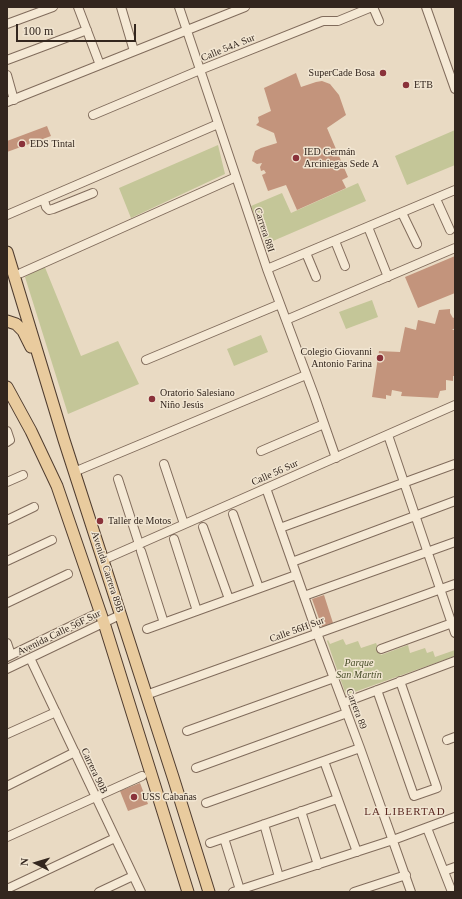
<!DOCTYPE html>
<meta charset="utf-8">
<style>
body{margin:0}
#map{position:relative;width:462px;height:899px;overflow:hidden;background:#e9dac3;font-family:"Times New Roman",serif}
canvas{display:block}
.frame{position:absolute;inset:0;border:8px solid #33261e;pointer-events:none}
.north{position:absolute;left:16px;top:843px;width:40px;height:40px;-webkit-text-stroke:3px #f1e5d1;paint-order:stroke;rotate:275deg;font-size:11px;font-weight:700;line-height:16px;text-align:center;color:#33261e}
.north::after{content:'';display:block;margin:auto;width:14px;height:18px;background:#33261e;clip-path:polygon(50% 0,100% 100%,50% 72%,0 100%)}
.scale{position:absolute;left:16px;top:24px;width:120px;height:18px;box-sizing:border-box;border:2px solid #33261e;border-top:0;padding-left:5px;font-size:12px;line-height:14px;white-space:nowrap;color:#33261e;-webkit-text-stroke:3px #f1e5d1;paint-order:stroke}
</style>
<div id="map">
<canvas width="462" height="899"></canvas>
<div class="frame"></div>
<div class="north">N</div>
<div class="scale">100 m</div>
</div>
<script>
const ctx = document.querySelector('canvas').getContext('2d');
ctx.lineJoin = 'round';
function paint(path, color) { ctx.fillStyle = color; ctx.fill(path, 'evenodd'); }
const shape = rows => new Path2D(rows.map(r => 'M' + r).join(''));
function trace(path, color, width, dash) { ctx.strokeStyle = color; ctx.lineWidth = width; ctx.lineCap = dash ? 'butt' : 'round'; ctx.setLineDash(dash || []); ctx.stroke(path); }
function drawText(font, color, halo, rows, align = 'center') {
  ctx.font = font + ' "Times New Roman",serif'; ctx.lineWidth = 3; ctx.setLineDash([]); ctx.textBaseline = 'middle'; ctx.strokeStyle = halo; ctx.fillStyle = color; for (const [text, x, y, turn = 0] of rows) {
    ctx.save(); ctx.translate(x, y); ctx.rotate((+turn || 0) * Math.PI / 180); ctx.textAlign = isNaN(turn) ? turn : align; if (halo) ctx.strokeText(text, 0, 0); ctx.fillText(text, 0, 0); ctx.restore();
  }
}
const green = shape([
 [455,130,455,165,407,185,395,156],
 [218,145,225,174,131,218,119,188],
 [358,183,366,201,266,244,251,206,282,193,291,213],
 [44,265,81,356,118,341,139,384,68,414,25,277],
 [372,300,378,317,346,329,339,312],
 [261,335,268,352,234,366,227,349],
 [343,639,346,645,358,641,361,648,376,643,381,655,408,645,410,653,425,648,427,653,433,651,435,657,455,650,455,656,346,695,327,641,328,640,330,644]
]);
const building = shape([
 [296,73,301,87,316,82,322,81,330,84,339,95,346,115,327,128,348,177,342,180,346,188,297,210,286,185,268,191,262,175,266,173,264,170,261,171,260,167,262,163,257,164,252,161,253,157,255,151,261,148,277,143,274,133,256,125,259,122,258,117,271,111,264,88],
 [47,126,51,136,7,152,7,141],
 [455,256,455,293,418,308,405,277],
 [450,309,450,313,453,318,455,317,455,328,452,330,455,330,455,376,453,376,453,381,446,380,446,390,440,391,438,398,401,396,402,392,392,390,391,396,386,395,386,399,372,397,379,351,400,352,405,327,416,330,418,320,435,324,439,310],
 [324,595,333,623,322,627,312,599],
 [140,783,148,804,128,811,120,791]
]);
const minor = shape([
 [78,7,100,65],
 [121,7,134,51],
 [179,7,267,269,314,395,336,458],
 [373,7,379,21],
 [426,7,455,89],
 [7,24,53,7],
 [7,60,87,30],
 [7,75,14,100],
 [7,102,245,7],
 [93,115,200,70,323,21,338,21,372,7],
 [436,199,450,230],
 [44,200,46,207,49,210,53,209,93,193],
 [402,213,417,244],
 [7,215,218,124],
 [368,227,388,277],
 [335,241,345,266],
 [306,253,316,277],
 [267,269,455,190],
 [21,273,236,177],
 [286,320,455,248],
 [146,360,280,304],
 [7,431,10,440,7,442],
 [388,435,455,633],
 [261,451,324,424],
 [164,464,184,524],
 [74,472,306,375],
 [118,479,139,544],
 [7,482,23,475],
 [266,488,317,633,360,748,411,892],
 [233,514,259,588],
 [7,520,34,507],
 [203,527,229,599],
 [280,528,455,464],
 [174,539,197,611],
 [141,551,164,623],
 [103,560,455,405],
 [7,561,52,540],
 [292,562,455,501],
 [304,596,455,542],
 [7,603,68,574],
 [147,629,296,575],
 [7,643,11,655],
 [381,649,455,622],
 [7,657,100,612],
 [30,658,141,892],
 [7,669,120,615],
 [377,690,414,796,437,788,400,681],
 [146,695,455,584],
 [343,703,455,661],
 [187,731,334,678],
 [7,734,56,712],
 [447,740,455,737],
 [324,761,357,852],
 [196,768,347,713],
 [7,786,75,752],
 [206,803,360,748],
 [301,811,318,865],
 [264,824,279,877],
 [427,828,452,892],
 [7,837,142,776],
 [224,838,240,890],
 [210,843,337,799],
 [444,871,455,867],
 [9,888,115,838],
 [99,892,133,876],
 [233,892,393,840,455,817],
 [354,892,406,875]
]);
const major = shape([
 [7,252,64,440,173,777,209,892],
 [7,321,16,324,23,331,31,347],
 [7,387,31,431,57,486,104,623,188,892]
]);
const markers = [
 [383,73,4,"#8a323a"],
 [406,85,4,"#8a323a"],
 [22,144,4,"#8a323a"],
 [296,158,4,"#8a323a"],
 [380,358,4,"#8a323a"],
 [152,399,4,"#8a323a"],
 [100,521,4,"#8a323a"],
 [134,797,4,"#8a323a"]
];
const streetNames = [
 ["Calle 54A Sur",228,48,-22],
 ["Carrera 88I",264,230,72],
 ["Calle 56 Sur",275,473,-24],
 ["Avenida Carrera 89B",107,572,72],
 ["Calle 56H Sur",297,630,-20],
 ["Avenida Calle 56F Sur",59,633,-26],
 ["Carrera 89",356,709,69],
 ["Carrera 90B",94,771,65]
];
const poiNames = [
 ["SuperCade Bosa",375,73,"right"],
 ["ETB",414,85],
 ["EDS Tintal",30,144],
 ["IED Germán",304,152],
 ["Arciniegas Sede A",304,164],
 ["Colegio Giovanni",372,352,"right"],
 ["Antonio Farina",372,364,"right"],
 ["Oratorio Salesiano",160,393],
 ["Niño Jesús",160,405],
 ["Taller de Motos",108,521],
 ["USS Cabañas",142,797]
];
const parkNames = [
 ["Parque",359,663],
 ["San Martín",359,675]
];
const neighbourhoodNames = [
 ["LA LIBERTAD",405,812]
];
paint(green, '#c4c698');
paint(building, '#c3947c');
trace(minor, '#816c5c', 10);
trace(major, '#4f3c2f', 13);
trace(minor, '#f5e9d5', 8);
trace(major, '#e9cb9e', 11);
for (const [x, y, r, color] of markers) { const dot = new Path2D(); dot.arc(x, y, r, 0, 2 * Math.PI); ctx.fillStyle = color; ctx.fill(dot); trace(dot, '#f1e5d1', 1.5); }
drawText('10px', '#33261e', '#f1e5d1', streetNames);
drawText('10px', '#33261e', '#f1e5d1', poiNames, 'left');
drawText('italic 10px', '#474d27', '#f1e5d1', parkNames);
ctx.letterSpacing = '1px';
drawText('11px', '#5b2922', '#f1e5d1', neighbourhoodNames);
ctx.letterSpacing = '0px';
</script>
